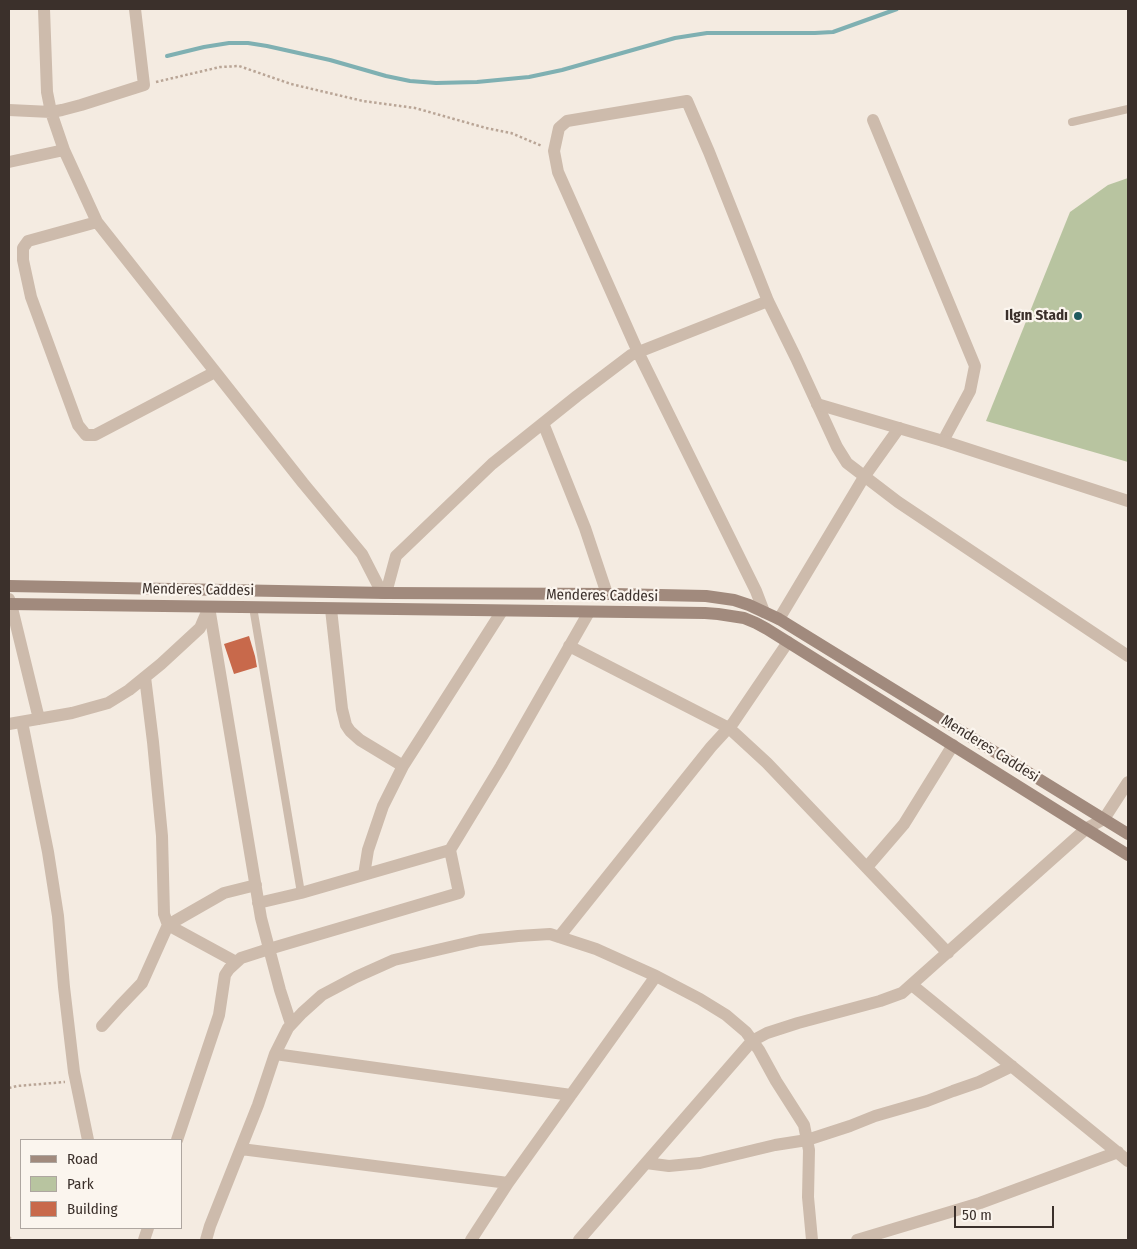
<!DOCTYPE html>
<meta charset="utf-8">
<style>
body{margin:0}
#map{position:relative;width:1137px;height:1249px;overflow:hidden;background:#f4ebe1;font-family:"Fira Sans Condensed",sans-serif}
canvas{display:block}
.frame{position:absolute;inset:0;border:10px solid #3b302b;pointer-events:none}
.legend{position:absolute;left:20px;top:1139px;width:162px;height:90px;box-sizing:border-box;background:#fbf5ee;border:1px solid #aea6a0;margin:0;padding:6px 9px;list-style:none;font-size:15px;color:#3b302b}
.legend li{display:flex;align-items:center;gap:10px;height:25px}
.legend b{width:25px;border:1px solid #aea6a0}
.scale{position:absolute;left:954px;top:1206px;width:100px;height:22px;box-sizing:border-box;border:2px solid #3b302b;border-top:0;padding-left:6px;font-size:15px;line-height:18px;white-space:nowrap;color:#3b302b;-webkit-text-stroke:4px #fbf5ee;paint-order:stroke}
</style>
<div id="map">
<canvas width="1137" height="1249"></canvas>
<div class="frame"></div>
<ul class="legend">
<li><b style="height:6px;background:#a18a7d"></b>Road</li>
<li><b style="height:14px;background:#b8c4a0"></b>Park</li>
<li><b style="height:14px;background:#c8694b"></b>Building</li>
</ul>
<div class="scale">50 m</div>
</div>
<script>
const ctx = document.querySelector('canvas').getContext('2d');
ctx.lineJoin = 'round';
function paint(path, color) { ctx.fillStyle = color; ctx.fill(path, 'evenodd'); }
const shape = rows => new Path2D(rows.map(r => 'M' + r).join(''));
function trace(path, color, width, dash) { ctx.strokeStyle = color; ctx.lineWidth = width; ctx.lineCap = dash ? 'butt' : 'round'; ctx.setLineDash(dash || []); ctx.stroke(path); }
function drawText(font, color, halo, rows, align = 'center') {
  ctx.font = font + ' "Fira Sans Condensed",sans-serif'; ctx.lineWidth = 4.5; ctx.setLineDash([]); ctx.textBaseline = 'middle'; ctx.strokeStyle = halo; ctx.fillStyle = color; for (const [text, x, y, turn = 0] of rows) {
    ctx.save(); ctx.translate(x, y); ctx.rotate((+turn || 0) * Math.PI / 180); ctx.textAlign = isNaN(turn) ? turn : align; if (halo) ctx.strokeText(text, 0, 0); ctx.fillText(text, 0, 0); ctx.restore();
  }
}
const green = shape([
 [1128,178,1128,462,986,421,1070,212,1108,185]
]);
const stream = shape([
 [167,56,204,47,229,43,248,43,267,46,330,60,386,76,410,81,436,83,477,82,529,77,562,70,675,38,707,33,815,33,833,32,897,9]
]);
const building = shape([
 [249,636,255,656,257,667,234,674,224,644]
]);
const path = shape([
 [156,82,220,67,239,66,291,84,363,101,415,108,486,128,511,133,542,146],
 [9,1088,17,1086,65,1082],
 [9,1237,12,1240]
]);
const service = shape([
 [1072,122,1128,109],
 [253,607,301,893]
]);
const minor = shape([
 [44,9,47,92,51,112,64,150,97,222,303,483,362,554,382,593],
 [9,110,51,112,62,110,81,105,144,85,135,9],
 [873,120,975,366,970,391,943,441],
 [9,162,64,150],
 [97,222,28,241,23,248,23,260,31,297,78,425,86,435,95,435,215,372],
 [543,423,585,528,607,594],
 [386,593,396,556,492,464,577,396,631,355,768,301],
 [9,599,11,604,39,719],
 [209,607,261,918,280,990,291,1024],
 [331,609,342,709,346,725,350,731,360,740,403,766,383,806,368,850,364,875],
 [764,612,756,591,638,352,558,172,554,151,559,128,567,121,687,101,709,152,768,301,796,358,837,447,847,463,898,502,1128,656],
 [779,619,864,477,899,428],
 [569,646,729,728,767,763,948,953],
 [145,677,153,742,162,836,164,914,168,925,236,962],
 [22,722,48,852,58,916,64,987,74,1072,88,1140],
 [9,724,72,713,108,703,129,690,161,664,200,628,209,607],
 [403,766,502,611],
 [867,867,904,824,953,745],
 [258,903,301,893,450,850,501,766,589,612],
 [559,937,711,747,733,723,788,642],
 [912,985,1128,1161],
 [102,1026,120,1006,142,983,168,925,224,893,256,885],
 [275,1054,571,1095],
 [177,1140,219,1015,225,975,229,969,241,958,269,949,459,893,450,850],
 [241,1149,508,1183],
 [646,1163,669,1166,700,1163,775,1145,807,1140,850,1126,875,1116,927,1101,953,1091,979,1082,1012,1066],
 [144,1240,148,1228],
 [206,1240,210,1226,258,1105,275,1054,288,1028,302,1013,322,995,356,977,394,960,480,940,518,936,550,934,596,949,656,976,700,999,726,1015,746,1032,759,1050,776,1081,804,1125,809,1150,808,1197,812,1240],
 [471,1240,508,1183,656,976],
 [579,1240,752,1041,767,1033,798,1023,880,1001,902,993,1087,828,1104,819,1128,782],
 [857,1240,980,1203,1118,1152]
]);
const tertiary = shape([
 [817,404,943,441,1128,501]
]);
const secondary = shape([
 [9,586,386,593,614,594,706,596,734,600,749,605,779,619,1128,834],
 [9,604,705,613,718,614,744,618,756,623,767,629,1128,855]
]);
const markers = [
 [1078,316,5,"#1f5a5e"]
];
const poiNames = [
 ["Ilgın Stadı",1068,316]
];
const streetNames = [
 ["Menderes Caddesi",198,590,1],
 ["Menderes Caddesi",602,596,1],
 ["Menderes Caddesi",990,749,32]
];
paint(green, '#b8c4a0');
trace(stream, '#7fb0b2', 4);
paint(building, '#c8694b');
trace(path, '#b9a596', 2.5, [2.5, 2.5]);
trace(service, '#cdbbac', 8);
trace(minor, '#cdbbac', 12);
trace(tertiary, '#cdbbac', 12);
trace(secondary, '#a18a7d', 12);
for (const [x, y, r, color] of markers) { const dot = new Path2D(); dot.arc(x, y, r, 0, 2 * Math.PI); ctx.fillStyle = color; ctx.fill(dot); trace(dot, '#fbf5ee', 2); }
drawText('bold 15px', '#3b302b', '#fbf5ee', poiNames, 'right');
drawText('15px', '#3b302b', '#fbf5ee', streetNames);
</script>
